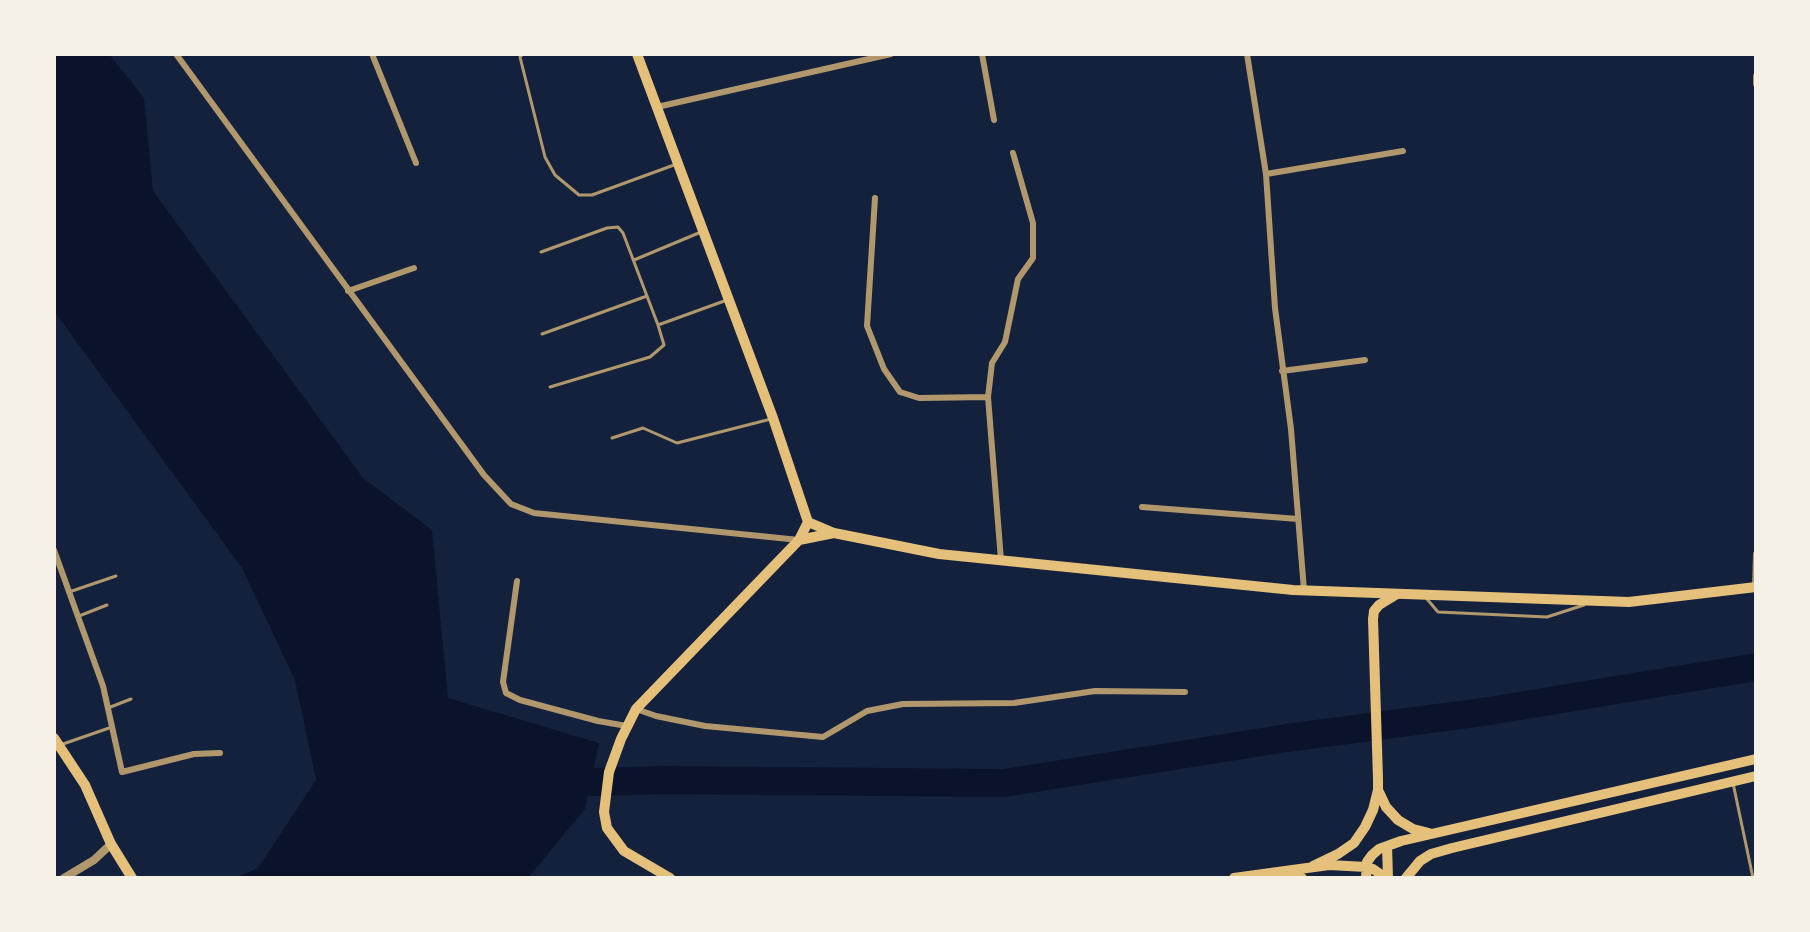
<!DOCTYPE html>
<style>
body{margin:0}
#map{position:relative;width:1810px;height:932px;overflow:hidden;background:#14213d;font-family:Georgia,serif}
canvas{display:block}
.frame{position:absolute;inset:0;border:56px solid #f6f1e7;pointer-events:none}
</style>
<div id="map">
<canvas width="1810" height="932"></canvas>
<div class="frame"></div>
</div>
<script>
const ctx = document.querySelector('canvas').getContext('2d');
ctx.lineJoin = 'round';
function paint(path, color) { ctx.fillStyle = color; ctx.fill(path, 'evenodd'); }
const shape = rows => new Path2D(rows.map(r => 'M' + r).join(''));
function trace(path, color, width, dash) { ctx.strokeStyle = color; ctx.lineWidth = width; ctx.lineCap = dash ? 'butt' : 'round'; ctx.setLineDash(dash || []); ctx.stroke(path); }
const water = shape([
 [54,54,109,54,144,98,153,191,363,478,432,530,448,698,599,743,585,809,528,878,236,878,258,868,316,780,295,680,242,568,54,311]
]);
const river = shape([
 [553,783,664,780,1004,783,1287,738,1483,712,1756,667]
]);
const service = shape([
 [523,54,520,57,545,157,555,175,579,195,592,195,674,165],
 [541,252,607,228,618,227,623,233,658,325],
 [634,260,701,232],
 [542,334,647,296],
 [550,387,650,357,664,345,658,325,727,300],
 [612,438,643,428,677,443,771,419],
 [69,592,116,576],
 [1427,599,1438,612,1547,617,1584,605],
 [79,616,107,605],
 [108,708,131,699],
 [63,744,112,727],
 [1733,783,1753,878]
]);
const minor = shape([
 [176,54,484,475,511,504,534,513,799,540],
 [372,54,416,163],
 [982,54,994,120],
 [1247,54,1266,174,1275,308,1291,429,1304,590],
 [1756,76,1756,84],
 [657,107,891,54],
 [1266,174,1403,151],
 [875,198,867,326,884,369,900,392,919,398,988,397],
 [348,291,414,268],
 [1282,371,1365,360],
 [1142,507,1298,519],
 [54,550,103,686,122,772,194,754,220,753],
 [1001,560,988,397,992,363,1005,342,1018,279,1033,258,1033,223,1013,153],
 [517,581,503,682,506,693,520,700,598,721,627,726],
 [1755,587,1756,554],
 [636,709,656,716,705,726,823,737,867,711,903,704,1014,703,1095,691,1185,692]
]);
const tertiary = shape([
 [64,878,94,860,111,844]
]);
const primary = shape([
 [637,54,773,418,808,522],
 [808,522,834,533,939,554,1293,590,1629,602,1756,587],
 [799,540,834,533],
 [670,878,624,851,607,828,604,812,609,772,621,739,636,709,799,540,808,522]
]);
const trunk = shape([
 [54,738,85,785,111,844,132,878],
 [1378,790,1386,807,1398,820,1413,829,1429,833],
 [1387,846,1388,878],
 [1313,866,1338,854,1354,843,1365,827,1373,810,1378,790,1378,779,1373,619,1374,611,1379,605,1397,594],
 [1282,873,1302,878],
 [1234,878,1329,865,1366,867,1373,869,1386,878],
 [1366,878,1367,862,1372,855,1379,849,1401,841,1756,759],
 [1406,878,1420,861,1431,854,1452,848,1756,776]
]);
paint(water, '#0b132b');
trace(river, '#0b132b', 28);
trace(service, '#b1986c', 3);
trace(minor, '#b1986c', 6);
trace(tertiary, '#b1986c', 8);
trace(primary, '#e5c07b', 10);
trace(trunk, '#e5c07b', 10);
</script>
